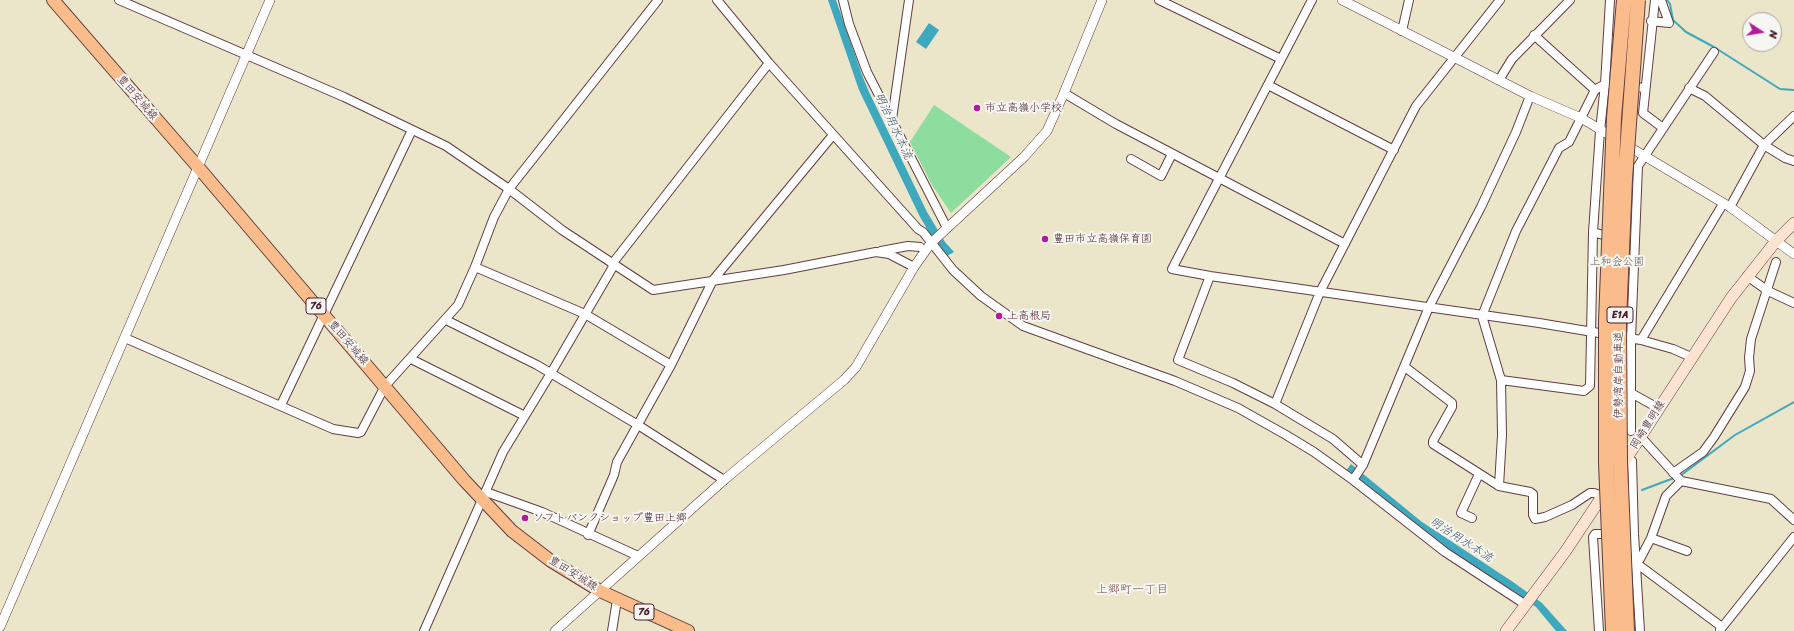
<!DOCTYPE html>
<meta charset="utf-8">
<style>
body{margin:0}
#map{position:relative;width:1794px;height:631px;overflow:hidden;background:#ebe5c9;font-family:Sriracha,sans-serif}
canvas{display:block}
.north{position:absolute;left:1742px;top:12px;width:40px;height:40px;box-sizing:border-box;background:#f6f6f2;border:1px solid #b1a0a2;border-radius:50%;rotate:102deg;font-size:11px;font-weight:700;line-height:16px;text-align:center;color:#4a1f2b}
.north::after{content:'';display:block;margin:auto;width:14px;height:18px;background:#b5179e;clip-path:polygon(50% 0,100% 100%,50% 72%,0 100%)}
</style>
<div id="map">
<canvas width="1794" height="631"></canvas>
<div class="north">N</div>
</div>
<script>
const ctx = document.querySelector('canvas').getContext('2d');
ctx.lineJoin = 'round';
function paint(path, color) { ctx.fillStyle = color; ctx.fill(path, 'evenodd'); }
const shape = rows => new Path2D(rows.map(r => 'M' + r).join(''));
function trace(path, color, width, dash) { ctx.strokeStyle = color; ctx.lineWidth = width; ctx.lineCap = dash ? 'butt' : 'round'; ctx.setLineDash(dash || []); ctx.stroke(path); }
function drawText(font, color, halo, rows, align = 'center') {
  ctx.font = font + ' Sriracha,"Klee One",sans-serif'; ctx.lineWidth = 4; ctx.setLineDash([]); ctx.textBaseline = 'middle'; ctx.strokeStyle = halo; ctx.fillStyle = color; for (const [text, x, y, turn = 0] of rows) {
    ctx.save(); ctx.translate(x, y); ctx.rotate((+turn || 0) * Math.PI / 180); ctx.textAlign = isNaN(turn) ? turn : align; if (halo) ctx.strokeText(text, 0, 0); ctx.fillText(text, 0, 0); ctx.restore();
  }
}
const green = shape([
 [934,105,1011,157,951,213,932,185,910,142]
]);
const water = shape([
 [828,0,836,0,862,75,869,92,927,212,945,242,954,252,947,256,933,239,920,217,859,90],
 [929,23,939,30,926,49,916,42],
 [1351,464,1422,522,1513,582,1542,603,1567,631,1556,631,1536,607,1518,594,1442,545,1346,471]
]);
const stream = shape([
 [1667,0,1670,4,1673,20,1686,32,1714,47,1780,89,1794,90],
 [1680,476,1735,435,1794,402],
 [1642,490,1674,478]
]);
const minor = shape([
 [119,0,344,97,446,146,509,189,562,230,653,290,784,270,876,252,889,254,914,267],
 [717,0,769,63,918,229,923,232,953,270,981,296,1023,326,1175,381,1238,408,1286,435,1314,452,1353,480,1445,552,1526,605],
 [843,0,849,24,867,72,947,228],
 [1159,0,1281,59],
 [1312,0,1172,269,1210,276,1539,323,1641,340,1673,349,1691,357],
 [1655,0,1643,113,1663,128],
 [1651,21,1669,23,1661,0],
 [1402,31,1409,0],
 [1534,35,1595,90],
 [1499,80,1512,59,1570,0],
 [1268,85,1394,150],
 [1689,88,1705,96,1764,145,1785,158,1794,161],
 [1064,93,1116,124,1345,244],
 [892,119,909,0],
 [1131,159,1161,176,1172,154],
 [1730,207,1764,145,1794,116],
 [1593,232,1613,238],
 [881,251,908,246,920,247],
 [612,264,769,63],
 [475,267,585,314,671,365],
 [1210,276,1178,360,1233,383,1275,404,1333,439,1363,465],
 [1747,276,1768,291,1794,303],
 [446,320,537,365,638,425,724,480],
 [125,338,333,429,358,433,361,432,385,386,458,305,475,267,494,217,509,189,658,0],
 [1641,340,1723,204],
 [411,359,525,416],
 [1405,367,1452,403,1452,407,1433,441,1433,444,1499,486,1530,492,1533,494,1533,515,1535,519,1545,517,1572,505,1590,493,1594,493,1602,496],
 [1501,380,1584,391,1590,386,1593,232,1600,131,1605,84,1610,0],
 [1631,393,1658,408],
 [1275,404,1320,292,1416,106,1500,0],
 [281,405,412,130],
 [1631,431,1631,339,1638,166,1714,52],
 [1640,436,1681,481,1771,499,1794,520],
 [1632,461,1634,534,1640,631],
 [1673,473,1703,452,1714,437,1745,387,1750,371,1749,358,1751,339,1776,262],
 [1353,480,1363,465,1429,307,1481,207,1516,132,1530,96],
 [1681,481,1666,496,1651,538,1640,559,1636,563,1722,627],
 [1499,486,1502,435,1501,380,1482,316,1516,231,1559,148,1569,142,1595,90,1605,84,1645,88],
 [486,492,542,512,638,556],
 [1472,518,1461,513,1479,474],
 [588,535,614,475,617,462,671,365,713,280,833,135],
 [1651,538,1687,551],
 [1720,630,1794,537],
 [424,631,503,452,551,373,614,265],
 [612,631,617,600],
 [1599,631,1593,537,1595,534,1613,534]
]);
const tertiary = shape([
 [1342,0,1530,96,1581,118,1730,207,1794,254],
 [0,627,270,0],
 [555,631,724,480,844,380,856,367,914,267,931,243,1024,157,1047,131,1064,93,1102,0]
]);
const secondary = shape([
 [1619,470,1731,298,1776,241,1794,223],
 [1506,631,1565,552,1609,486]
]);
const primary = shape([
 [53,0,198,167,464,480,512,531,551,561,600,591,688,631]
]);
const motorwayBridge = shape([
 [1613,631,1606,463,1606,321,1614,118,1624,0],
 [1627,631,1620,462,1619,322,1625,179,1638,0]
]);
const markers = [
 [977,108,4,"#b5179e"],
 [1045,239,4,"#b5179e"],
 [999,316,4,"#b5179e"],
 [525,518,4,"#b5179e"]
];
const shields = [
 [316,306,20],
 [1620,315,26],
 [644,612,20]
];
const shieldNames = [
 ["76",316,306],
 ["E1A",1620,315],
 ["76",644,612]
];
const streetNames = [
 ["豊田安城線",137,98,49],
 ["豊田安城線",348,343,49],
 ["伊勢湾岸自動車道",1619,375,-90],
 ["岡崎豊明線",1648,425,-58],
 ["豊田安城線",573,574,32]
];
const poiNames = [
 ["市立高嶺小学校",985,108],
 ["豊田市立高嶺保育園",1053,239],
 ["上高根局",1007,316],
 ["ソフトバンクショップ豊田上郷",533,518]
];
const parkNames = [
 ["上和会公園",1617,262]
];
const waterNames = [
 ["明治用水本流",893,126,65],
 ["明治用水本流",1461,540,33]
];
const neighbourhoodNames = [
 ["上郷町一丁目",1132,590]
];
paint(green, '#8dde9e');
paint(water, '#3ea9be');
trace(stream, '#3ea9be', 2);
trace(minor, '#623d43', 10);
trace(tertiary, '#623d43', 10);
trace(secondary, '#623d43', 12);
trace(primary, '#623d43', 14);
trace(minor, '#fff', 8);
trace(tertiary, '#fff', 9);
trace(secondary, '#fde4d0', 11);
trace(primary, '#f9bc8a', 12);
trace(motorwayBridge, '#623d43', 16, []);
trace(motorwayBridge, '#f9bc8a', 14);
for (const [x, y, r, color] of markers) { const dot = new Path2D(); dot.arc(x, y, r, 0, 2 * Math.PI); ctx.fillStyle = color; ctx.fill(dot); trace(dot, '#f6f6f2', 1.5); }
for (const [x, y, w] of shields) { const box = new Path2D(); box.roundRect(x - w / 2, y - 8, w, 16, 3); ctx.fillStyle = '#f6f6f2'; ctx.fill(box); trace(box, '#4a1f2b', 1); }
drawText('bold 10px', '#4a1f2b', null, shieldNames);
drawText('11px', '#4a1f2b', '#f6f6f2', streetNames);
drawText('11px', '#4a1f2b', '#f6f6f2', poiNames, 'left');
drawText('11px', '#5e584e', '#f6f6f2', parkNames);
drawText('italic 12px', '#455666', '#f6f6f2', waterNames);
drawText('12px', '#805155', '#f6f6f2', neighbourhoodNames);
</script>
